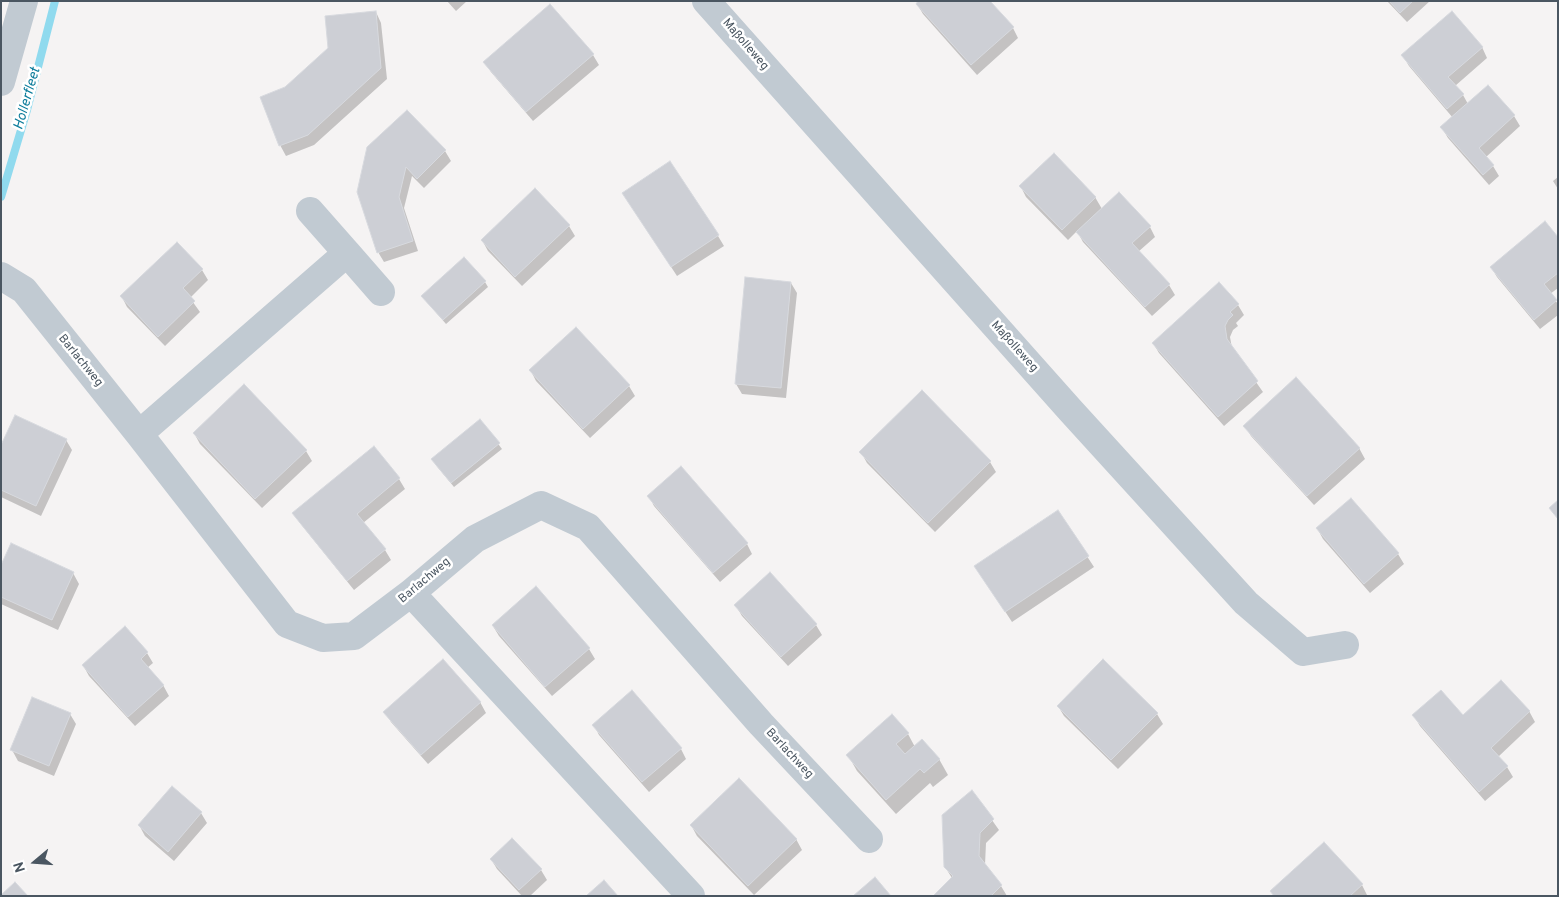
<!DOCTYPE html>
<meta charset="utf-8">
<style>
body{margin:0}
#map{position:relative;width:1559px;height:897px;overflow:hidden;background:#f5f3f3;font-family:Overpass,sans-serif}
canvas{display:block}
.frame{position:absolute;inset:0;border:2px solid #4a5661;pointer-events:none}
.north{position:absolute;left:10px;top:837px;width:50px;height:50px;-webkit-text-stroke:4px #fff;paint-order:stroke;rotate:252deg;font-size:14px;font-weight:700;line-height:20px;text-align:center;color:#4a5661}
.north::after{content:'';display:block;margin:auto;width:18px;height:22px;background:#4a5661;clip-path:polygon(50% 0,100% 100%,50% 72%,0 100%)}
</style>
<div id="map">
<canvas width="1559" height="897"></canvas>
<div class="frame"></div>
<div class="north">N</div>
</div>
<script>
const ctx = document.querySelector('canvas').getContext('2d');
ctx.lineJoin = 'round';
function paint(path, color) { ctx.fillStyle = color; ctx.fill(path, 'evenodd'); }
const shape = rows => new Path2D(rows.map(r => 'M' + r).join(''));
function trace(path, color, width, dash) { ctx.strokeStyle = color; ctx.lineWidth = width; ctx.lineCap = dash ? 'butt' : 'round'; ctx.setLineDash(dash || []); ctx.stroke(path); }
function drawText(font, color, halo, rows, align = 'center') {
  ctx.font = font + ' Overpass,sans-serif'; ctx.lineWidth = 5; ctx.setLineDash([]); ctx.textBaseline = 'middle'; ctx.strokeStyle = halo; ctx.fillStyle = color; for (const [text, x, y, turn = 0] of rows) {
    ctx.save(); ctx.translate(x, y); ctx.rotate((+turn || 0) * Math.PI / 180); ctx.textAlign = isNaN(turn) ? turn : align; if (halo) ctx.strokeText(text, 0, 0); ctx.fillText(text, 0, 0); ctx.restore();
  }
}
const shadow = shape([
 [447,1,467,1,456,11],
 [1387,1,1430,1,1407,22],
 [917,4,1013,28,1018,38,977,75,923,14],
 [376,12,381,23,387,79,314,145,286,156,280,145],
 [1482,47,1487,58,1455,86,1463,95,1468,104,1488,86,1514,116,1520,126,1486,157,1493,166,1499,176,1489,185,1448,138,1442,128,1453,118,1409,66,1403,56],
 [593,55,599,65,533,121,491,72,485,62],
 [407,112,445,151,451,161,424,188,412,176,404,208,418,251,384,262,378,252],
 [1558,177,1558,189,1553,181],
 [1021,187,1095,197,1102,209,1150,227,1155,237,1138,252,1169,285,1175,295,1152,316,1083,242,1077,231,1068,240,1026,197],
 [630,204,718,236,724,246,677,276],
 [569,226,575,236,522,286,488,251,482,240],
 [1558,239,1558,288,1550,294,1558,304,1558,315,1540,329,1497,277,1491,267],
 [177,243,202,270,208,280,190,298,200,312,165,346,127,307,122,297],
 [485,282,488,287,446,324,426,301],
 [791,283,797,293,786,398,742,394,736,384],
 [1238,305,1244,315,1236,323,1238,326,1233,330,1230,337,1232,348,1263,392,1224,426,1159,353,1153,343],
 [576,329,629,386,635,396,590,438,536,381,531,371],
 [480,420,502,449,454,487,435,464],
 [1245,426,1359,448,1365,459,1314,505,1251,436],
 [194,433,306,451,312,461,262,508,200,444],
 [66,440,72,450,41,516,1,497,1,448],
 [373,448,399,479,405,489,363,523,385,550,391,560,354,590,300,523,294,513],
 [861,452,990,462,996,472,935,532,867,463],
 [649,496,747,544,752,554,720,582,654,506],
 [1351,499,1398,554,1404,564,1370,593,1323,539,1317,528],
 [1058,512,1094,567,1012,622,982,576],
 [1,568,73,573,79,584,58,630,1,604],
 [736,606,816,625,822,635,788,666,742,616],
 [493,626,589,649,595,659,552,696,499,636],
 [147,653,153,663,147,668,163,685,169,696,135,726,89,676,83,665],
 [480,702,486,713,428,764,391,722,385,712],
 [1058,706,1157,714,1163,724,1118,769,1064,716],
 [1529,711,1535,722,1498,757,1507,767,1513,777,1485,801,1420,726,1414,716,1463,717],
 [70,714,76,724,54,776,18,761,12,750],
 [594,725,681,749,686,759,649,792,599,735],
 [908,734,915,747,939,759,948,775,933,787,930,783,896,814,857,771,848,755],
 [972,792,999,830,986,843,985,865,1001,886,1007,896,935,896,952,878,945,867],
 [201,813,207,823,174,861,145,836,139,825],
 [691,825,796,839,802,850,754,895,697,836],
 [512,839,541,870,547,880,530,896,522,896,497,869,491,859],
 [1362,885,1367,895,1367,896,1274,896]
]);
const stream = shape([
 [1,197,27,110,55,1]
]);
const building = shape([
 [918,1,990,1,1014,27,971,65,916,4,918,1],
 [1389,1,1413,1,1400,13,1389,1],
 [550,4,594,54,526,112,483,62,550,4],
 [376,11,381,68,308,135,279,146,260,97,285,87,328,48,325,16,376,11],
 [1452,11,1483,47,1448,77,1464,94,1447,109,1401,55,1452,11],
 [1488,85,1515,115,1479,148,1494,165,1483,175,1440,127,1488,85],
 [407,110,446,150,417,179,406,167,399,197,413,241,377,253,357,192,367,147,407,110],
 [1054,153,1096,197,1062,230,1019,186,1054,153],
 [670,161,719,235,671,267,622,193,670,161],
 [535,188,570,225,515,277,481,240,535,188],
 [1119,192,1151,226,1132,243,1170,284,1145,307,1076,232,1119,192],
 [1545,221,1558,237,1558,273,1544,284,1557,300,1534,320,1490,267,1545,221],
 [177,242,203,269,183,288,195,301,158,337,120,296,177,242],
 [464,257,486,281,443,320,421,296,464,257],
 [745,277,791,282,781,388,735,384,745,277],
 [1219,282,1239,304,1230,312,1233,315,1228,320,1225,326,1227,339,1258,381,1218,417,1152,343,1219,282],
 [576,327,630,385,583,429,529,370,576,327],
 [1296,377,1360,448,1307,496,1243,426,1296,377],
 [244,384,307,450,255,499,193,433,244,384],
 [922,390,991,461,928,523,859,452,922,390],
 [15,415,67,439,36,506,1,490,1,445,15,415],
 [480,419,500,443,451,483,431,459,480,419],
 [374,446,400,478,357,514,386,549,347,581,292,513,374,446],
 [681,466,748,543,713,573,647,496,681,466],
 [1351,498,1399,553,1364,584,1316,528,1351,498],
 [1558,500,1558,519,1549,508,1558,500],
 [1058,510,1089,556,1005,612,974,566,1058,510],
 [11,543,74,572,52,620,1,597,1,565,11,543],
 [770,572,817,624,781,657,734,605,770,572],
 [536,586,590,648,545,687,492,625,536,586],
 [125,626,148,652,141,659,164,685,128,717,82,665,125,626],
 [443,659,481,702,421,755,383,712,443,659],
 [1103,659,1158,713,1111,760,1057,706,1103,659],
 [1501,680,1530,711,1491,748,1508,766,1479,792,1412,715,1441,690,1463,715,1501,680],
 [632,690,682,748,642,782,592,725,632,690],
 [32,697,71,713,49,766,10,750,32,697],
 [892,714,909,733,896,744,905,754,922,739,940,759,924,773,920,769,886,800,846,755,892,714],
 [739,778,797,839,748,886,690,825,739,778],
 [172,786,202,812,168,852,138,825,172,786],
 [972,790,994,819,980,833,979,856,1002,885,991,896,933,896,953,876,944,867,942,815,972,790],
 [512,838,542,869,519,890,490,859,512,838],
 [1324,842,1363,884,1350,896,1274,896,1270,891,1324,842],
 [875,877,891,896,853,896,875,877],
 [604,880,618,896,586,896,604,880],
 [15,882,28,896,1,896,1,895,15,882]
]);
const minor = shape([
 [706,1,1071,411,1246,603,1303,652,1345,645],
 [1,82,24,1],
 [347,253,381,292],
 [1,276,24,290,139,434,287,624,323,638,354,636,411,593,475,539,541,505,588,527,761,724,869,839],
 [139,434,347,253,310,211],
 [411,593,691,896]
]);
const streetNames = [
 ["Maßolleweg",745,45,49],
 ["Maßolleweg",1014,347,48],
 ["Barlachweg",80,361,51],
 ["Barlachweg",425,581,-40],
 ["Barlachweg",789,754,47]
];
const waterNames = [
 ["Hollerfleet",28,99,-74]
];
paint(shadow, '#0003');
trace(stream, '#90daee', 8);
paint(building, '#cdcfd5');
trace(building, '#d7d9de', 1);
trace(minor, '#c1cad2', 28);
drawText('12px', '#4a5661', '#fff', streetNames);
drawText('italic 14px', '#0c7c9b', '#fff', waterNames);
</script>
